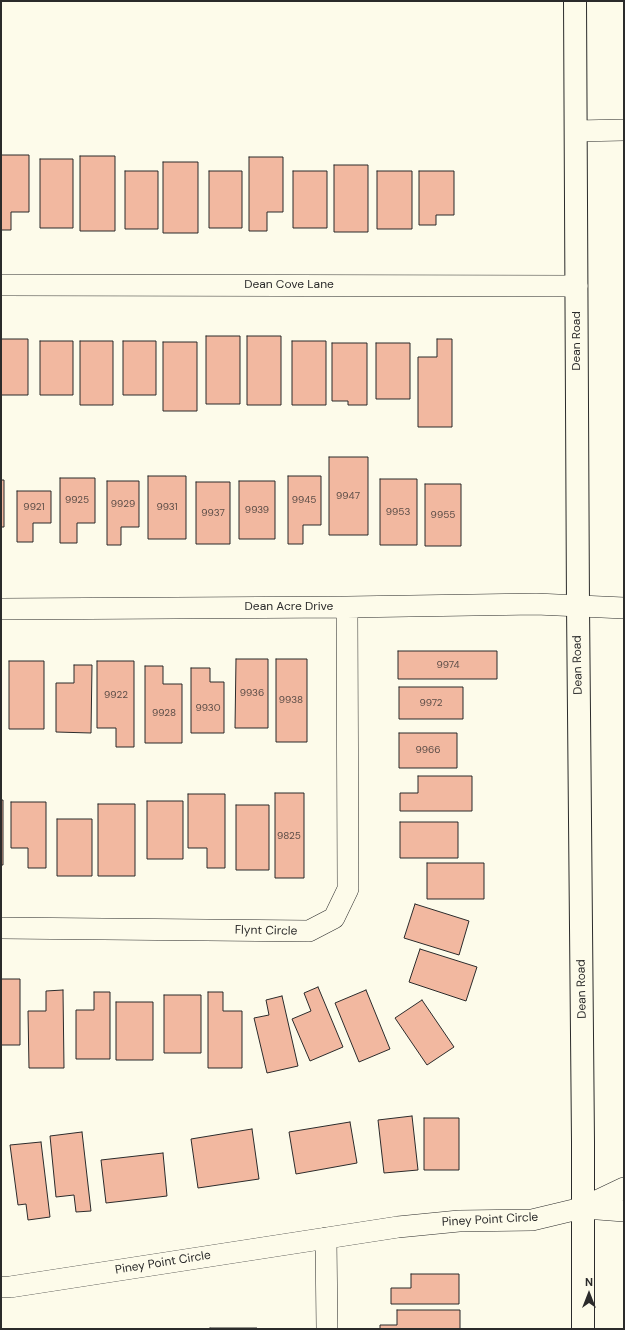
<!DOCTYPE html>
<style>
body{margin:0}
#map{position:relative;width:625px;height:1330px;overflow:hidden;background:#fdfbea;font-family:"DM Sans",sans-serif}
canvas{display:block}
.frame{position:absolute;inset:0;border:2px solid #2b2b2b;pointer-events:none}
.north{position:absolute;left:569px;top:1274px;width:40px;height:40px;-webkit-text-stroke:3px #fdfbea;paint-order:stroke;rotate:0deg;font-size:11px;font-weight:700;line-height:16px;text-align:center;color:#2b2b2b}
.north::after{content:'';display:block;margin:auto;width:14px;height:18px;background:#2b2b2b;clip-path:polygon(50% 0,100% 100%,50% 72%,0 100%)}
</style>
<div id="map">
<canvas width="625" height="1330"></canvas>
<div class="frame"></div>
<div class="north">N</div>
</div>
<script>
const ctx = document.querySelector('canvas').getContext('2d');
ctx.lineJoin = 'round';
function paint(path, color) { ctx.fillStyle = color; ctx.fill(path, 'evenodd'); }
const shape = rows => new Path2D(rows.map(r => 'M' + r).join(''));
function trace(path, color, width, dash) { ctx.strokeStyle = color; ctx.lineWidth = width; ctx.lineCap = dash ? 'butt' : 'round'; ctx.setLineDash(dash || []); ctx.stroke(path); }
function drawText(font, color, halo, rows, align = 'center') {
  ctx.font = font + ' "DM Sans",sans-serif'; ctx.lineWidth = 3; ctx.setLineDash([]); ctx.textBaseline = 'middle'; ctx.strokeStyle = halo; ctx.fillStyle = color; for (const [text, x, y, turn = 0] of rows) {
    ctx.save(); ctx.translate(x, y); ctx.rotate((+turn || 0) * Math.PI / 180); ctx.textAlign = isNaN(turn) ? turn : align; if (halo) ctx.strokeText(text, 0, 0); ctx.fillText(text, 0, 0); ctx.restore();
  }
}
const building = shape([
 [1,155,29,155,29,212,11,212,11,230,1,230,1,155],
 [80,156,115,156,115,231,80,231,80,156],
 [249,157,283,157,283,212,267,212,267,231,249,231,249,157],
 [40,159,73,159,73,228,40,228,40,159],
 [163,162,198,162,198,233,163,233,163,162],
 [334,165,368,165,368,232,334,232,334,165],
 [125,171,158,171,158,229,125,229,125,171],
 [209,171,242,171,242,228,209,228,209,171],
 [293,171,327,171,327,228,293,228,293,171],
 [377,171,412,171,412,229,377,229,377,171],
 [419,171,454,171,454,215,436,215,436,225,419,225,419,171],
 [206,336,240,336,240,404,206,404,206,336],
 [247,336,281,336,281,405,247,405,247,336],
 [1,339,28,339,28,395,1,395,1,339],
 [437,339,452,339,452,427,418,427,418,357,437,357,437,339],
 [40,341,73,341,73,395,40,395,40,341],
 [80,341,113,341,113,405,80,405,80,341],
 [123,341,156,341,156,395,123,395,123,341],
 [292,341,326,341,326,405,292,405,292,341],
 [163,342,197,342,197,411,163,411,163,342],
 [332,343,367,343,367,405,348,405,348,401,332,401,332,343],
 [376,343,410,343,410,399,376,399,376,343],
 [329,457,368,457,368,535,329,535,329,457],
 [148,476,186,476,186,539,148,539,148,476],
 [288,476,321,476,321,525,303,525,303,544,288,544,288,476],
 [60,478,95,478,95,523,77,523,77,543,60,543,60,478],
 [380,479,417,479,417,545,380,545,380,479],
 [1,480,4,480,4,527,1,527,1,480],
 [107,481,139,481,139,527,121,527,121,545,107,545,107,481],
 [239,481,275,481,275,539,239,539,239,481],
 [196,482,230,482,230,544,196,544,196,482],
 [425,484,461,484,461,546,425,546,425,484],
 [17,491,51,491,51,523,33,523,33,542,17,542,17,491],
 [398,651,497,651,497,679,398,679,398,651],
 [236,659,268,659,268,728,235,728,236,659],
 [276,659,307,659,307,742,276,742,276,659],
 [9,661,44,661,44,729,9,729,9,661],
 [97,661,134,661,134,747,116,747,116,728,97,728,97,661],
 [74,665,92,665,91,733,56,732,56,683,74,683,74,665],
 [145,666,163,666,163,684,182,684,182,743,145,743,145,666],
 [191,668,210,668,210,682,224,682,224,733,191,733,191,668],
 [399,687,463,687,463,719,399,719,399,687],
 [399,733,457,733,457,768,399,768,399,733],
 [418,776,472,776,472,811,400,811,400,793,418,793,418,776],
 [275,793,304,793,304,878,275,878,275,793],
 [188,794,225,794,225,868,207,868,207,848,188,848,188,794],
 [1,800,3,800,3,865,1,865,1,800],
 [147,801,183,801,183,859,147,859,147,801],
 [11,802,46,802,46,868,28,868,28,848,11,848,11,802],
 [98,804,135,804,135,876,98,876,98,804],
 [236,805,269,805,269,870,236,870,236,805],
 [57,819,92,819,92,876,57,876,57,819],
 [400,822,458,822,458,858,400,858,400,822],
 [427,863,484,863,484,899,427,899,427,863],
 [415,904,469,921,459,955,404,938,415,904],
 [420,949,477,967,466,1001,409,982,420,949],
 [1,979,20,979,20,1045,1,1045,1,979],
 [318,987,343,1047,310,1061,292,1019,311,1011,304,993,318,987],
 [63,990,64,1068,29,1068,28,1011,46,1011,46,991,63,990],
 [366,990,390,1049,359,1062,335,1003,366,990],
 [94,992,110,992,110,1059,76,1059,76,1010,94,1010,94,992],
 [208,992,223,992,223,1011,242,1011,242,1068,208,1068,208,992],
 [164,995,201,995,201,1053,164,1053,164,995],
 [282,996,298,1066,267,1073,254,1018,269,1015,266,1000,282,996],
 [422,1000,454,1047,427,1065,395,1018,422,1000],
 [116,1002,153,1002,153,1060,116,1060,116,1002],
 [412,1116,418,1170,384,1173,378,1120,412,1116],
 [424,1118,459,1118,459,1170,424,1170,424,1118],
 [350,1122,357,1163,296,1174,289,1132,350,1122],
 [252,1129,259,1179,198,1188,191,1139,252,1129],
 [82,1132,91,1211,76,1212,74,1195,56,1197,50,1136,82,1132],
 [41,1142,50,1217,28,1220,26,1204,18,1205,10,1145,41,1142],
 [163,1153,167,1196,106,1203,101,1160,163,1153],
 [411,1274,459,1274,459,1304,391,1304,391,1288,411,1288,411,1274],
 [397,1310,460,1310,460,1329,380,1329,380,1325,397,1325,397,1310],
 [210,1328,257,1328,257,1329,210,1329,210,1328]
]);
const street = shape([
 [576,131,624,130],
 [1,285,577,286],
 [1,609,347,607,536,604,624,608],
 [1,928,309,931,334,918,348,889,347,607],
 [585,1208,624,1211],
 [326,1238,327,1329],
 [1,1287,10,1287,398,1227,459,1221,532,1220,582,1208,624,1188]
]);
const secondary = shape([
 [575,1,578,606,583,1142,583,1329]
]);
const numberNames = [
 ["9947",348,496],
 ["9925",77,500],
 ["9945",304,500],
 ["9929",123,504],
 ["9921",34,507],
 ["9931",167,507],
 ["9939",257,510],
 ["9953",398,512],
 ["9937",213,513],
 ["9955",443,515],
 ["9974",448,665],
 ["9936",252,693],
 ["9922",116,695],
 ["9938",291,700],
 ["9972",431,703],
 ["9930",208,708],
 ["9928",164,713],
 ["9966",428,750],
 ["9825",289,836]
];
const streetNames = [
 ["Dean Cove Lane",289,285],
 ["Dean Road",577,341,-90],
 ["Dean Acre Drive",289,607],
 ["Dean Road",578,665,-91],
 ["Flynt Circle",266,931,1],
 ["Dean Road",582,989,-91],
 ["Piney Point Circle",490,1220,-3],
 ["Piney Point Circle",163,1263,-9]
];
paint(building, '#f2b8a0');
trace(building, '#2b2b2b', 1);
trace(street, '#2b2b2b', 22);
trace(secondary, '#2b2b2b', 24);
trace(street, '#fdfbea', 21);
trace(secondary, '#fdfbea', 22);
drawText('10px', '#5d4e48', null, numberNames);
drawText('12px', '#2b2b2b', '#fdfbea', streetNames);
</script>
